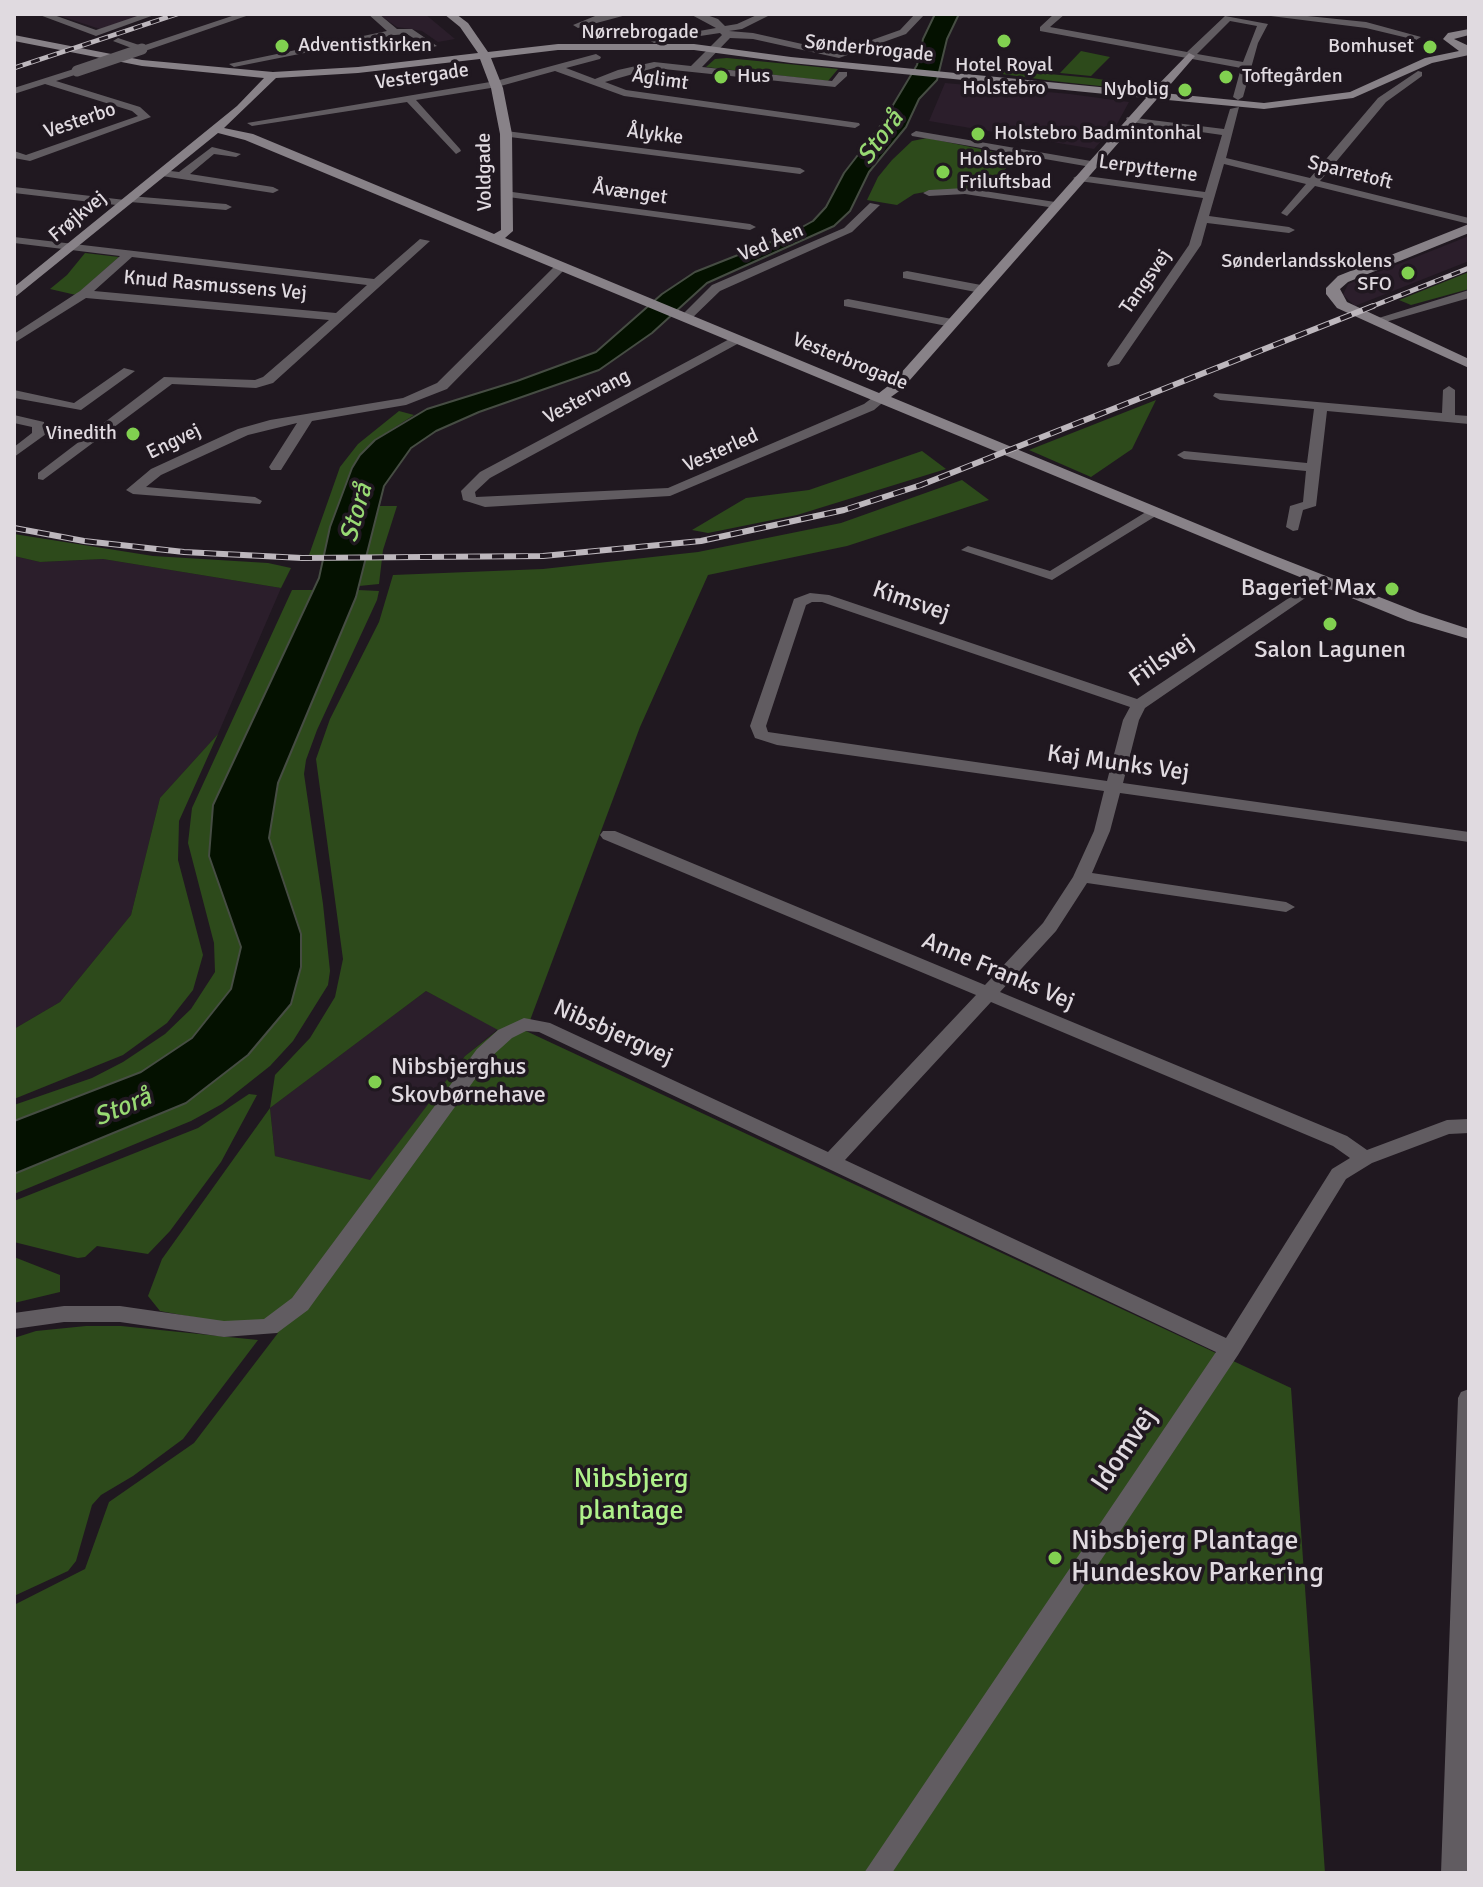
<!DOCTYPE html>
<meta charset="utf-8">
<style>
body{margin:0}
#map{position:relative;width:1483px;height:1887px;overflow:hidden;background:#201820;font-family:Signika,sans-serif}
canvas{display:block}
.frame{position:absolute;inset:0;border:16px solid #e0dae0;pointer-events:none}
</style>
<div id="map">
<canvas width="1483" height="1887"></canvas>
<div class="frame"></div>
</div>
<script>
const ctx = document.querySelector('canvas').getContext('2d');
ctx.lineJoin = 'round';
function paint(path, color) { ctx.fillStyle = color; ctx.fill(path, 'evenodd'); }
const shape = rows => new Path2D(rows.map(r => 'M' + r).join(''));
function trace(path, color, width, dash) { ctx.strokeStyle = color; ctx.lineWidth = width; ctx.lineCap = dash ? 'butt' : 'round'; ctx.setLineDash(dash || []); ctx.stroke(path); }
function drawText(font, color, halo, rows, align = 'center') {
  ctx.font = font + ' Signika,sans-serif'; ctx.lineWidth = 7; ctx.setLineDash([]); ctx.textBaseline = 'middle'; ctx.strokeStyle = halo; ctx.fillStyle = color; for (const [text, x, y, turn = 0] of rows) {
    ctx.save(); ctx.translate(x, y); ctx.rotate((+turn || 0) * Math.PI / 180); ctx.textAlign = isNaN(turn) ? turn : align; if (halo) ctx.strokeText(text, 0, 0); ctx.fillText(text, 0, 0); ctx.restore();
  }
}
const built = shape([
 [54,14,148,14,100,29],
 [388,14,425,14,455,39,438,42,422,31,397,27,381,16],
 [945,83,1070,94,1129,102,1117,124,1094,149,929,121],
 [1469,236,1469,261,1355,306,1343,295,1348,284],
 [14,556,40,562,103,559,281,588,218,734,160,798,131,915,60,1002,14,1029],
 [426,991,498,1029,465,1056,370,1181,275,1156,270,1108]
]);
const green = shape([
 [1081,51,1110,57,1091,76,1060,73],
 [727,58,838,69,828,81,706,67,715,59],
 [1006,70,1092,78,1131,84,1128,89,1053,81,1002,74],
 [927,138,1000,153,990,163,1007,167,984,193,936,190,914,194,897,205,867,200,878,177,892,160,912,141],
 [85,253,119,257,76,295,50,289,67,275],
 [1469,272,1469,289,1411,305,1399,300],
 [1156,400,1132,449,1091,477,1029,450],
 [399,411,414,415,375,440,352,468,330,527,324,555,309,555,340,467,358,444],
 [922,451,946,469,797,515,708,533,692,530,746,498,809,490],
 [962,480,989,500,847,546,708,575,640,727,526,1031,1291,1388,1325,1873,14,1873,14,1605,85,1569,109,1502,194,1443,278,1333,160,1311,148,1296,162,1259,270,1108,275,1075,310,1038,335,997,343,959,316,759,330,719,379,622,393,575,543,569,698,552,841,523],
 [426,991,498,1030,465,1056,370,1180,275,1156,270,1108],
 [379,506,397,506,383,550,379,584,359,586],
 [14,534,153,556,268,563,291,568,281,588,103,559,40,562,14,556],
 [292,590,313,590,213,805,209,856,241,947,231,989,192,1038,141,1072,14,1121,14,1105,92,1078,123,1062,165,1034,191,1009,215,972,214,943,188,843,192,808],
 [358,590,379,591,377,600,317,730,306,760,304,774,323,904,330,971,328,985,293,1041,270,1066,222,1104,191,1121,14,1194,14,1174,186,1103,301,934,269,838,278,783],
 [218,734,179,821,178,860,203,955,193,990,167,1023,123,1055,14,1099,14,1029,60,1002,131,915,160,798],
 [249,1094,257,1095,221,1162,170,1231,148,1254,97,1246,85,1257,78,1258,14,1242,14,1201,198,1128],
 [14,1257,60,1275,60,1292,14,1303],
 [86,1326,121,1326,258,1340,183,1439,133,1476,101,1495,92,1505,76,1561,68,1571,14,1596,14,1338,36,1331]
]);
const water = shape([
 [935,14,959,14,947,39,937,80,919,99,906,127,869,172,850,211,834,226,707,283,652,333,599,370,479,412,436,431,411,448,384,486,356,597,278,783,269,838,301,934,301,967,291,1004,248,1055,186,1103,14,1174,14,1121,141,1072,192,1038,231,989,241,947,209,856,213,805,319,578,330,527,352,468,360,455,375,440,427,409,517,381,596,352,662,294,695,272,786,236,813,221,826,207,844,173,881,125,917,65,923,39,935,14]
]);
const street = shape([
 [37,14,51,14,96,30,143,14,157,14,96,36,37,14],
 [238,14,252,14,142,52,113,41,118,38,142,46,238,14],
 [368,14,379,14,397,29,412,29,437,46,429,48,407,34,395,35,234,67,229,64,387,31,368,14],
 [600,14,630,14,578,28,573,25,600,14],
 [690,14,704,14,718,19,725,26,737,24,759,14,772,14,742,29,729,31,753,33,838,52,900,30,915,14,925,14,906,34,839,58,753,39,730,38,702,67,832,81,839,72,847,72,847,76,835,87,654,68,605,82,626,90,859,123,860,125,855,128,624,96,555,71,497,87,416,100,460,149,461,151,456,154,407,102,252,126,247,123,496,81,596,54,601,57,600,59,566,68,595,79,618,70,654,62,691,66,722,35,720,33,654,43,649,40,716,28,690,14],
 [1054,14,1065,14,1050,27,1187,52,1225,16,1268,24,1258,43,1243,97,1238,100,1233,97,1241,68,1040,31,1040,27,1054,14],
 [1230,21,1257,26,1243,62,1197,54,1230,21],
 [1255,14,1288,14,1366,22,1421,37,1416,40,1366,28,1255,14],
 [77,68,82,71,81,73,56,81,140,107,151,117,30,161,14,158,14,151,26,155,138,116,132,111,45,84,14,94,14,88,77,68],
 [1418,71,1422,72,1422,76,1386,102,1320,181,1469,218,1469,224,1315,186,1287,216,1281,213,1306,184,1224,164,1209,216,1289,227,1295,230,1289,233,1207,223,1201,245,1119,364,1108,367,1107,364,1189,245,1203,198,1079,181,1073,178,1079,175,1205,192,1222,135,1131,122,1126,119,1127,117,1224,129,1230,109,1239,107,1226,158,1310,178,1378,98,1418,71],
 [506,131,800,168,805,171,800,174,502,136,502,132,506,131],
 [916,131,1091,161,1096,164,1091,167,912,136,911,134,916,131],
 [212,147,241,154,236,157,214,154,190,174,273,187,279,190,273,193,162,176,156,173,162,170,179,172,212,147],
 [14,187,125,200,130,196,226,204,232,207,226,210,130,202,125,206,14,193,14,187],
 [965,188,1055,202,1061,205,1055,208,965,194,929,196,923,193,929,190,965,188],
 [505,191,750,224,756,227,750,230,501,196,501,192,505,191],
 [870,203,880,205,852,232,720,291,689,321,679,318,712,285,844,228,870,203],
 [14,237,374,279,420,239,430,241,273,383,256,388,172,384,43,480,38,479,38,473,164,377,255,380,263,377,329,320,86,298,14,343,14,334,80,291,120,256,14,243,14,237],
 [132,257,367,285,336,313,94,291,132,257],
 [557,264,567,267,447,389,406,405,312,421,281,470,271,470,269,467,297,423,248,435,161,475,146,487,255,497,262,501,260,504,133,494,126,490,151,469,238,429,270,420,403,398,437,383,557,264],
 [907,271,981,285,987,289,981,293,903,278,903,272,907,271],
 [1469,290,1469,298,1375,325,1369,321,1469,290],
 [848,299,952,319,958,323,952,327,844,306,844,300,848,299],
 [737,335,743,339,741,342,490,478,475,492,476,497,668,488,864,404,876,395,888,398,874,410,670,496,485,507,463,500,461,491,480,472,737,335],
 [124,368,135,371,81,410,14,398,14,390,74,403,124,368],
 [1449,386,1455,390,1455,415,1469,416,1469,424,1327,411,1316,506,1303,510,1298,530,1293,531,1286,527,1290,506,1303,502,1306,471,1184,459,1177,455,1184,451,1307,463,1314,409,1220,400,1213,396,1215,393,1442,413,1443,390,1449,386],
 [14,415,44,422,46,434,14,457,14,447,32,433,32,427,14,423,14,415],
 [1154,507,1161,511,1159,514,1052,580,961,550,968,546,1050,571,1154,507],
 [1322,576,1327,577,1327,583,1145,708,1139,720,1123,783,1469,832,1469,842,1120,793,1110,831,1092,873,1286,902,1295,907,1286,912,1087,883,1056,931,1000,992,1347,1136,1367,1150,1447,1120,1469,1119,1469,1133,1449,1134,1372,1163,1346,1179,1238,1355,892,1873,864,1873,1216,1352,539,1032,526,1031,512,1038,491,1057,308,1310,277,1333,224,1337,120,1322,64,1322,14,1329,14,1313,64,1306,120,1306,224,1321,264,1319,292,1298,477,1049,498,1030,524,1018,550,1023,828,1152,976,995,603,839,600,835,603,831,615,831,985,985,1043,923,1073,877,1094,831,1104,791,777,745,755,738,750,726,794,599,810,593,829,595,1137,699,1322,576],
 [812,602,822,602,1130,707,1123,720,1107,781,768,732,766,726,806,605,812,602],
 [991,1002,1333,1146,1350,1158,1332,1169,1226,1338,845,1160,991,1002],
 [1469,1389,1467,1873,1441,1873,1458,1398,1461,1392,1469,1389]
]);
const secondary = shape([
 [444,14,456,14,468,23,488,52,558,44,694,44,791,57,1151,92,1189,53,1195,56,1163,93,1264,103,1350,92,1425,58,1459,51,1443,39,1448,33,1469,29,1469,35,1454,39,1469,46,1469,55,1432,63,1353,98,1264,109,1157,99,902,389,891,397,1265,552,1420,613,1469,629,1469,639,1408,621,1253,558,245,140,218,133,14,298,14,287,237,106,264,78,142,66,14,41,14,35,142,60,273,72,358,67,478,53,460,27,444,14],
 [558,50,694,50,791,63,1146,98,892,383,879,393,505,238,513,231,512,134,503,88,491,58,558,50],
 [480,59,491,88,500,134,501,230,494,234,253,134,224,128,276,78,358,73,480,59],
 [1469,224,1469,233,1348,282,1340,289,1347,302,1469,359,1469,368,1337,308,1326,294,1326,288,1338,276,1469,224]
]);
const railFar1 = shape([
 [14,68,177,14],
 [1368,308,1469,268]
]);
const rail = shape([
 [14,528,84,541,184,552,302,558,543,556,701,541,844,510,921,485,1373,306]
]);
const streetBridge = shape([
 [77,71,142,49]
]);
const markers = [
 [1004,41,8,"#81d050"],
 [282,46,8,"#81d050"],
 [1430,47,8,"#81d050"],
 [721,77,8,"#81d050"],
 [1226,77,8,"#81d050"],
 [1185,90,8,"#81d050"],
 [978,134,8,"#81d050"],
 [943,172,8,"#81d050"],
 [1408,273,8,"#81d050"],
 [133,434,8,"#81d050"],
 [1392,589,8,"#81d050"],
 [1330,624,8,"#81d050"],
 [375,1082,8,"#81d050"],
 [1055,1558,8,"#81d050"]
];
const farStreetnames = [
 ["Nørrebrogade",640,33],
 ["Sønderbrogade",869,49,6],
 ["Vestergade",422,77,-8],
 ["Åglimt",660,80,8],
 ["Vesterbo",80,121,-19],
 ["Ålykke",655,135,7],
 ["Lerpytterne",1148,169,8],
 ["Voldgade",485,172,-91],
 ["Sparretoft",1350,173,14],
 ["Åvænget",630,193,8],
 ["Frøjkvej",78,217,-40],
 ["Ved Åen",771,243,-23],
 ["Tangsvej",1146,282,-55],
 ["Knud Rasmussens Vej",215,286,5],
 ["Vesterbrogade",850,362,22],
 ["Vestervang",587,397,-28],
 ["Engvej",174,442,-26],
 ["Vesterled",721,451,-24]
];
const farPoinames = [
 ["Adventistkirken",298,46],
 ["Bomhuset",1414,47,"right"],
 ["Hotel Royal",1004,66,"center"],
 ["Holstebro",1004,89,"center"],
 ["Hus",737,77],
 ["Toftegården",1242,77],
 ["Nybolig",1169,90,"right"],
 ["Holstebro Badmintonhal",994,134],
 ["Holstebro",959,160],
 ["Friluftsbad",959,183],
 ["Sønderlandsskolens",1392,262,"right"],
 ["SFO",1392,285,"right"],
 ["Vinedith",117,434,"right"]
];
const poiNames = [
 ["Bageriet Max",1376,589],
 ["Salon Lagunen",1330,651,"center"],
 ["Nibsbjerghus",391,1068,"left"],
 ["Skovbørnehave",391,1096,"left"]
];
const streetNames = [
 ["Kimsvej",911,602,19],
 ["Fiilsvej",1162,661,-35],
 ["Kaj Munks Vej",1118,764,8],
 ["Anne Franks Vej",998,972,23],
 ["Nibsbjergvej",613,1033,24]
];
const waterNames = [
 ["Storå",881,138,-54],
 ["Storå",357,513,-74],
 ["Storå",123,1108,-23]
];
const nearStreetnames = [
 ["Idomvej",1125,1450,-56]
];
const nearParknames = [
 ["Nibsbjerg",631,1480],
 ["plantage",631,1512]
];
const nearPoinames = [
 ["Nibsbjerg Plantage",1071,1542],
 ["Hundeskov Parkering",1071,1574]
];
paint(built, '#2b1e2b');
paint(green, '#2d4a1b');
paint(water, '#041100');
trace(water, '#464d43', 2);
paint(street, '#615c61');
paint(secondary, '#888288');
trace(railFar1, '#bdb7bd', 5);
trace(rail, '#bdb7bd', 6);
trace(railFar1, '#201820', 3, [9]);
trace(rail, '#201820', 4, [12]);
trace(streetBridge, '#615c61', 11);
for (const [x, y, r, color] of markers) { const dot = new Path2D(); dot.arc(x, y, r, 0, 2 * Math.PI); ctx.fillStyle = color; ctx.fill(dot); trace(dot, '#201820', 3); }
drawText('20px', '#e0dae0', '#201820', farStreetnames);
drawText('20px', '#e0dae0', '#201820', farPoinames, 'left');
drawText('24px', '#e0dae0', '#201820', poiNames, 'right');
drawText('24px', '#e0dae0', '#201820', streetNames);
drawText('italic 26px', '#98d973', '#201820', waterNames);
drawText('28px', '#e0dae0', '#201820', nearStreetnames);
drawText('28px', '#aff18a', '#201820', nearParknames);
drawText('28px', '#e0dae0', '#201820', nearPoinames, 'left');
</script>
